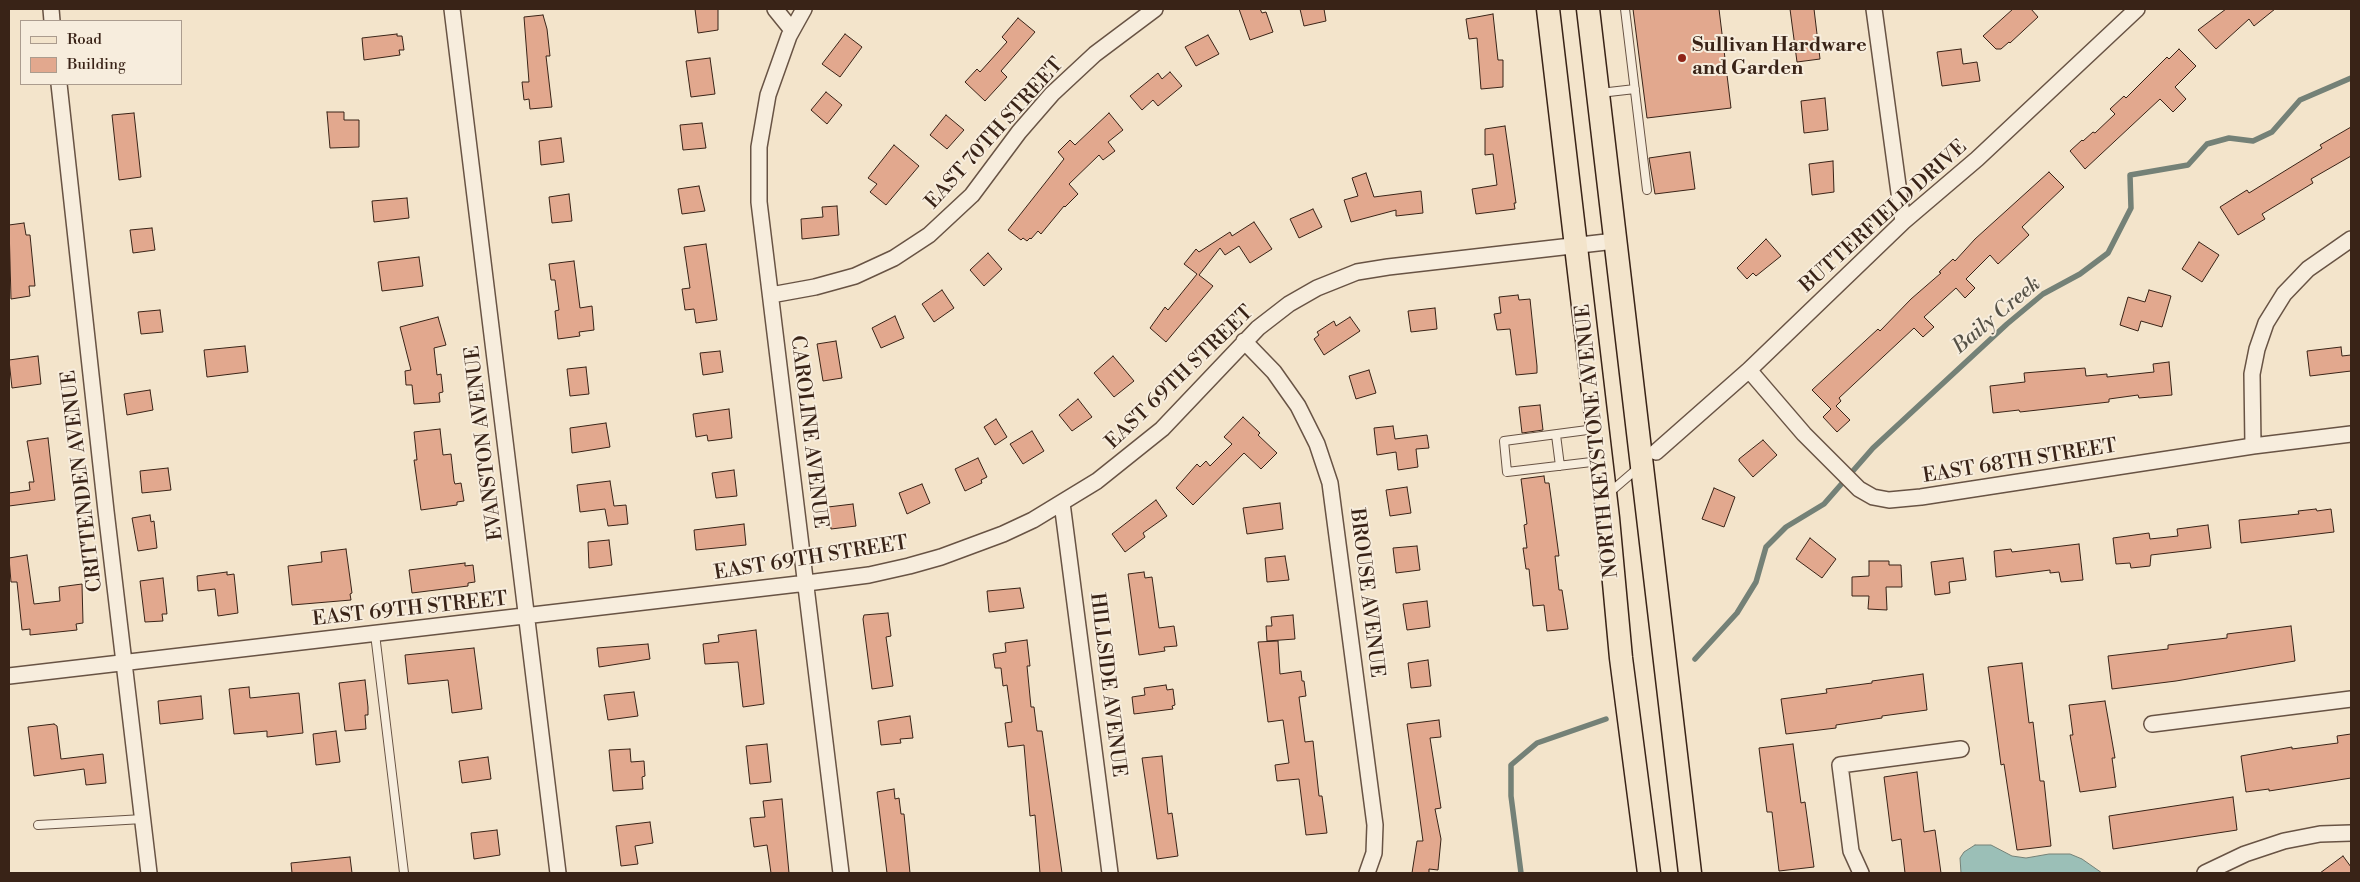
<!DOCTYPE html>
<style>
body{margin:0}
#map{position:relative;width:2360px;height:882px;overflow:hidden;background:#f3e4cb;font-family:"Libre Bodoni",serif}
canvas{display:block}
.frame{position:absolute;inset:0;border:10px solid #392317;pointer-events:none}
.legend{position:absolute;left:20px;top:20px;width:162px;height:65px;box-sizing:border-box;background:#f7eddd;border:1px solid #ab9c8e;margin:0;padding:6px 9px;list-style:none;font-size:15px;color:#392317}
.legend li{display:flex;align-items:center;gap:10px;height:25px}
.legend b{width:25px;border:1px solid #ab9c8e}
</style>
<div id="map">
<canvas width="2360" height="882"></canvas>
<div class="frame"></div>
<ul class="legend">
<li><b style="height:6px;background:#f3e4cb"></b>Road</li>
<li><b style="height:14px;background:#e2a88e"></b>Building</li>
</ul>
</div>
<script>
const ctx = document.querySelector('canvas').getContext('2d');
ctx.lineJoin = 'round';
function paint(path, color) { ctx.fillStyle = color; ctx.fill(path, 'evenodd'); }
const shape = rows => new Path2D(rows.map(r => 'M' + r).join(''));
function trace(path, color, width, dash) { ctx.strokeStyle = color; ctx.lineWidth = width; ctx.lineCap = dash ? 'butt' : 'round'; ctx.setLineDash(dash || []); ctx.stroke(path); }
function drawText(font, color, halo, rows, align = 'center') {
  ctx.font = font + ' "Libre Bodoni",serif'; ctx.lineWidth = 4; ctx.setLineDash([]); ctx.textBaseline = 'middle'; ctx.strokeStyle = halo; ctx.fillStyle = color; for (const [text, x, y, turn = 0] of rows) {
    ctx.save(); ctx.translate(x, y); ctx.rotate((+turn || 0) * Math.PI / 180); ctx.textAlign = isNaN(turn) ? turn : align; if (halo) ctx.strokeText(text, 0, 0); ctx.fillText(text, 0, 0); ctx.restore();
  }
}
const water = shape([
 [1975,845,1991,845,2012,856,2026,858,2049,854,2070,854,2082,859,2102,873,1961,873,1960,858,1964,852,1975,845]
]);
const stream = shape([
 [1695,659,1737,613,1756,582,1766,547,1786,527,1824,504,1873,448,2007,324,2043,294,2080,274,2108,253,2131,208,2130,175,2188,165,2207,144,2229,138,2253,141,2272,132,2300,100,2351,78],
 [1521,873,1511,796,1511,765,1537,743,1606,719]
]);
const building = shape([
 [695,9,718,9,718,30,698,33,695,9],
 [1239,9,1260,9,1262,13,1266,12,1273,32,1250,40,1239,9],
 [1300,9,1324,9,1326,21,1304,26,1300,9],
 [1633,9,1719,9,1731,108,1647,118,1633,9],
 [1790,9,1814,9,1820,59,1797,62,1790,9],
 [2013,9,2031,9,2038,17,2010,43,2009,42,2001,49,1996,49,1983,36,2013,9],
 [2226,9,2275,9,2254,26,2249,19,2216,49,2198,30,2226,9],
 [1493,14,1498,60,1503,60,1503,87,1481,89,1477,38,1469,39,1466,19,1493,14],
 [543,15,547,29,550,56,546,56,552,107,530,109,529,99,524,100,522,82,529,82,524,17,543,15],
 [1018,18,1035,32,1001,71,1007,77,985,101,965,82,977,69,980,72,1007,42,1002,37,1018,18],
 [397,34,397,36,402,36,404,50,399,50,400,55,364,60,362,38,397,34],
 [845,34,862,47,840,77,822,64,845,34],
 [1208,35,1219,54,1196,66,1185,47,1208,35],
 [1961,49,1963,64,1977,62,1980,81,1942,86,1937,52,1961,49],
 [2179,49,2196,66,2175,87,2186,99,2173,112,2160,99,2085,169,2070,151,2082,140,2083,141,2093,132,2095,133,2115,114,2110,109,2124,96,2126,98,2167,57,2169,59,2179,49],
 [710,58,715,94,691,97,686,61,710,58],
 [1170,72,1182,86,1158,106,1153,100,1142,110,1130,96,1158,73,1162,79,1170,72],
 [826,92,842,105,827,124,811,110,826,92],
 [1825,98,1828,130,1804,133,1801,101,1825,98],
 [327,112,344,112,344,120,359,120,359,147,330,148,327,112],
 [134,113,141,177,119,180,112,115,134,113],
 [1109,113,1123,130,1108,142,1115,151,1103,160,1099,155,1069,184,1078,194,1065,207,1064,206,1041,234,1038,231,1031,239,1030,238,1027,241,1023,238,1021,240,1008,230,1064,159,1058,152,1070,140,1075,145,1109,113],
 [946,115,964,130,947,149,930,135,946,115],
 [702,123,706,148,683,150,680,125,702,123],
 [1505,126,1516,203,1514,203,1515,209,1476,214,1472,189,1497,185,1493,154,1485,155,1485,129,1505,126],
 [2351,127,2351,156,2311,179,2313,183,2262,214,2265,219,2238,235,2220,207,2247,190,2249,193,2322,148,2320,145,2351,127],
 [561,138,564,162,541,165,539,141,561,138],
 [894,145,919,166,886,205,870,192,877,184,868,178,894,145],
 [1690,152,1695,189,1655,194,1649,158,1690,152],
 [1833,161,1834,192,1812,195,1809,164,1833,161],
 [2049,172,2064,187,2022,227,2029,235,1998,264,1990,255,1966,279,1975,288,1965,298,1956,288,1924,317,1934,327,1923,337,1914,328,1839,398,1841,401,1836,406,1850,420,1837,432,1823,417,1831,409,1812,390,1878,329,1880,331,1911,299,1941,273,1939,272,1953,259,1955,261,1975,239,2049,172],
 [1366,173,1374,197,1421,191,1423,213,1396,216,1396,210,1351,222,1344,200,1358,196,1352,178,1366,173],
 [699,186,705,211,682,214,678,189,699,186],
 [569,194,572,221,552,223,549,197,569,194],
 [407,198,409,218,374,222,372,201,407,198],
 [837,206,839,235,802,239,801,219,823,217,822,207,837,206],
 [1313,209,1322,227,1299,238,1290,219,1313,209],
 [1254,222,1272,249,1250,263,1239,246,1225,255,1220,248,1199,275,1213,286,1166,342,1150,328,1165,307,1168,310,1197,274,1184,264,1196,249,1199,252,1230,232,1232,236,1254,222],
 [24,223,26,235,30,235,35,286,29,286,30,296,11,299,9,225,24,223],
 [152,228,155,250,133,253,130,230,152,228],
 [1766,239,1781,256,1756,276,1753,273,1747,279,1737,268,1766,239],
 [2199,242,2219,255,2202,282,2182,269,2199,242],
 [706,244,717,320,696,323,694,309,685,310,682,289,690,288,684,247,706,244],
 [988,253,1002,269,984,286,970,270,988,253],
 [419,257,423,286,382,291,378,262,419,257],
 [574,261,580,308,592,306,594,330,579,332,580,336,558,339,555,311,559,310,555,280,551,280,549,264,574,261],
 [942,290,954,308,934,322,922,304,942,290],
 [2149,290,2171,296,2162,327,2141,321,2138,331,2120,325,2128,297,2145,302,2149,290],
 [1518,295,1519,300,1530,299,1537,366,1537,373,1516,375,1510,329,1497,330,1494,314,1501,313,1499,297,1518,295],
 [1435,308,1437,329,1411,332,1408,311,1435,308],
 [160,310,163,332,141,334,138,312,160,310],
 [895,316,904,338,881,348,872,328,895,316],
 [438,317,446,345,434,348,437,375,441,374,443,392,439,393,440,402,414,404,412,385,406,385,405,371,411,370,400,327,438,317],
 [1350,317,1360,331,1324,355,1314,339,1319,335,1317,332,1334,321,1336,326,1350,317],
 [836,341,842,378,823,381,817,344,836,341],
 [245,346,248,372,207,377,204,350,245,346],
 [2341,347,2342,356,2351,355,2351,371,2310,376,2307,351,2341,347],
 [720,351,723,372,703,375,700,353,720,351],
 [38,356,41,384,12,388,9,360,38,356],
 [1113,356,1134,381,1114,397,1094,373,1113,356],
 [2169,362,2172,395,2139,398,2138,395,2109,399,2109,402,2020,412,2019,410,1993,413,1990,386,2025,382,2024,373,2085,368,2086,376,2107,374,2107,377,2154,372,2153,364,2169,362],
 [586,367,589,394,570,396,567,369,586,367],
 [1369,370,1376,393,1356,399,1349,376,1369,370],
 [150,390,153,410,127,415,124,394,150,390],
 [1078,399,1092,417,1072,431,1059,415,1078,399],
 [1540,405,1543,430,1522,433,1519,407,1540,405],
 [729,409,732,438,708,441,707,435,696,437,693,414,729,409],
 [1243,417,1260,433,1258,435,1277,453,1261,469,1244,453,1193,505,1176,488,1197,464,1200,467,1206,461,1210,466,1232,444,1224,437,1243,417],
 [996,419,1007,437,995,445,984,427,996,419],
 [606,423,610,447,572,453,570,428,606,423],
 [1393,426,1395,439,1427,435,1429,448,1416,449,1418,467,1398,470,1396,452,1377,455,1374,428,1393,426],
 [440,429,443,455,451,454,454,481,455,484,461,483,464,501,457,502,457,505,421,510,414,460,417,460,414,432,440,429],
 [1032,431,1044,451,1023,464,1010,444,1032,431],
 [48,438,55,500,9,506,9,493,30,490,29,482,34,482,27,441,48,438],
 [1763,440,1777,455,1753,477,1739,461,1739,459,1763,440],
 [978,458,987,477,981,480,982,483,965,491,955,469,978,458],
 [168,468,171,490,142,493,140,471,168,468],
 [734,470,737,496,716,498,712,473,734,470],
 [1544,476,1545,483,1549,483,1559,556,1555,556,1559,590,1562,590,1568,629,1547,631,1544,605,1533,606,1529,569,1526,569,1523,548,1527,548,1524,525,1527,524,1521,479,1544,476],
 [610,481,614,506,626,505,628,524,608,526,605,509,580,512,577,485,610,481],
 [922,484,930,503,907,514,899,493,922,484],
 [1407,487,1411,513,1390,516,1386,490,1407,487],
 [1714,488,1735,497,1724,527,1702,519,1714,488],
 [1156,500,1167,516,1143,533,1145,537,1125,552,1112,534,1156,500],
 [1280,503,1283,529,1247,534,1243,508,1280,503],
 [853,504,856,526,831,529,828,507,853,504],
 [2316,509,2317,511,2331,509,2334,532,2241,543,2239,520,2299,514,2298,511,2316,509],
 [150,515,151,522,154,521,157,548,138,551,132,518,150,515],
 [744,524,746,545,696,550,694,530,744,524],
 [2208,525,2211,548,2151,555,2150,566,2131,568,2130,563,2116,564,2113,538,2149,533,2150,539,2178,536,2177,529,2208,525],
 [1810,538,1836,559,1822,578,1796,559,1810,538],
 [609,540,612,565,589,568,588,542,609,540],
 [2079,544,2083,580,2061,582,2059,572,2050,573,2050,570,1996,577,1994,551,2011,549,2012,552,2079,544],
 [1417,546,1420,570,1396,573,1393,548,1417,546],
 [346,549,352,593,350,594,351,600,292,605,288,566,322,562,321,552,346,549],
 [27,555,34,604,60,601,59,587,82,584,83,623,76,624,77,630,30,635,30,629,22,630,17,582,11,582,9,558,27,555],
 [1285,556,1289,580,1267,582,1265,558,1285,556],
 [1963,558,1966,580,1949,582,1950,593,1935,595,1931,562,1963,558],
 [1869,561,1889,561,1889,565,1901,565,1902,587,1886,587,1887,610,1868,609,1869,596,1852,596,1852,577,1869,576,1869,561],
 [465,563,465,566,473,565,475,582,468,583,468,586,412,593,409,570,465,563],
 [227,572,227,575,234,574,238,613,218,616,215,589,198,591,197,576,227,572],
 [1144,572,1145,578,1152,577,1159,628,1174,626,1177,646,1164,647,1165,651,1139,655,1128,574,1144,572],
 [163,578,167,614,162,614,163,621,145,622,140,581,163,578],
 [1020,588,1024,608,989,612,987,591,1020,588],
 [1427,601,1430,627,1407,630,1403,604,1427,601],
 [888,613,891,636,886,637,893,686,872,689,863,619,864,615,888,613],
 [1293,615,1295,639,1267,641,1266,626,1272,626,1271,617,1293,615],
 [2291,626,2295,661,2176,681,2112,689,2108,656,2168,649,2168,645,2227,638,2227,634,2291,626],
 [756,630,764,704,743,707,738,662,705,664,703,644,719,642,718,635,756,630],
 [1027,640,1030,666,1027,666,1031,707,1034,707,1037,731,1042,731,1062,873,1040,873,1035,815,1030,816,1024,745,1008,747,1005,723,1012,722,1007,685,1003,686,1001,668,995,668,993,654,1006,652,1005,643,1027,640],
 [1278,641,1280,674,1301,671,1302,681,1304,681,1306,696,1299,697,1305,742,1313,741,1319,796,1322,796,1327,833,1306,835,1299,779,1277,781,1275,765,1289,763,1283,720,1268,722,1258,642,1278,641],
 [648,644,650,659,599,667,597,648,648,644],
 [474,648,482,709,452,713,448,680,408,684,405,655,474,648],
 [1428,660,1431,686,1411,688,1408,663,1428,660],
 [2022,663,2029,723,2033,722,2040,781,2044,781,2051,846,2017,850,2004,764,2001,765,1988,667,2022,663],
 [1923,674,1927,710,1882,716,1882,718,1836,725,1836,728,1786,734,1781,699,1827,693,1826,689,1872,683,1872,681,1923,674],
 [365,680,368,707,368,715,365,715,366,729,345,731,339,683,365,680],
 [1166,685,1167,690,1173,689,1175,705,1172,706,1173,709,1134,714,1132,697,1145,695,1144,688,1166,685],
 [249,687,250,698,299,693,303,733,267,737,267,731,234,734,229,689,249,687],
 [634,692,638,716,608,720,604,695,634,692],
 [201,696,203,719,160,724,158,701,201,696],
 [2105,701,2115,758,2112,758,2116,787,2080,792,2070,735,2073,735,2069,705,2105,701],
 [910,716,913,738,900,739,901,743,881,745,878,721,910,716],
 [1439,720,1441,737,1430,738,1441,808,1435,809,1441,839,1438,870,1429,869,1429,873,1412,873,1417,841,1423,841,1407,724,1439,720],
 [54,724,57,726,61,759,103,754,106,783,86,785,84,769,34,776,28,727,54,724],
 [336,731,340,762,316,765,313,734,336,731],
 [2351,734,2351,778,2269,791,2269,789,2246,792,2241,756,2292,747,2292,749,2338,743,2337,736,2351,734],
 [767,744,771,782,750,784,746,746,767,744],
 [1793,744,1801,803,1805,802,1814,867,1779,871,1772,812,1767,812,1759,748,1793,744],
 [630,749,631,762,644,761,645,776,642,777,643,789,613,791,609,750,630,749],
 [1162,756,1168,814,1172,813,1178,856,1157,859,1142,758,1162,756],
 [488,757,491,779,462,783,459,761,488,757],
 [1917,772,1924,832,1935,830,1941,873,1905,873,1901,839,1892,841,1884,777,1917,772],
 [894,789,895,799,899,798,901,814,904,814,910,873,887,873,877,792,894,789],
 [2233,797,2237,830,2113,849,2109,816,2233,797],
 [782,799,789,873,771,873,767,845,754,847,750,818,765,817,763,801,782,799],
 [650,822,653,843,635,846,638,864,621,866,616,826,650,822],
 [497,830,500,855,474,859,471,833,497,830],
 [2343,856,2351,867,2351,873,2320,873,2343,856],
 [350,857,352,873,292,873,291,863,350,857]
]);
const service = shape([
 [1625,9,1647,190],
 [1600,93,1635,89],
 [1595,429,1504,441,1507,472,1600,461],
 [1556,435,1560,466],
 [1609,493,1638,468],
 [375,634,404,873],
 [38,825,143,819]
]);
const minor = shape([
 [51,9,52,21],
 [452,9,558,873],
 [775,9,792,30],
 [804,9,789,36,768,95,759,147,759,202,841,873],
 [1874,9,1903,222],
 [59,84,106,511,149,873],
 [771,295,815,287,855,276,894,258,929,235,972,195,1019,132,1052,94,1095,54,1155,9],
 [1244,341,1274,372,1298,406,1317,444,1330,483,1375,825,1374,853,1367,873],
 [1749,370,1804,434,1859,489,1873,497,1889,500,1921,497,2253,446,2351,434],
 [2253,446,2252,374,2257,349,2266,323,2284,294,2308,269,2351,239],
 [1656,452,1749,370,1903,222,1977,159,2137,9],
 [1062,503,1110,873],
 [9,676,807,583,869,575,909,566,941,557,1003,534,1033,520,1097,481,1162,429,1258,328,1289,304,1317,288,1357,272,1388,267,1615,241],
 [2152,724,2351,699],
 [1861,873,1851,851,1840,765,1961,749],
 [2205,873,2245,854,2284,841,2320,834,2351,833]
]);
const primary = shape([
 [1548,9,1608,518,1621,658,1649,873],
 [1588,9,1690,873]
]);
const markers = [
 [1682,58,5,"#8f2418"]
];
const poiNames = [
 ["Sullivan Hardware",1692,46],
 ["and Garden",1692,69]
];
const streetNames = [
 ["EAST 70TH STREET",995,134,-48],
 ["BUTTERFIELD DRIVE",1884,217,-42],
 ["EAST 69TH STREET",1180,378,-44],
 ["CAROLINE AVENUE",808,432,83],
 ["NORTH KEYSTONE AVENUE",1598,441,-96],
 ["EVANSTON AVENUE",485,443,-97],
 ["EAST 68TH STREET",2020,462,-9],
 ["CRITTENDEN AVENUE",83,481,-97],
 ["EAST 69TH STREET",811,559,-9],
 ["BROUSE AVENUE",1366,593,83],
 ["EAST 69TH STREET",410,610,-6],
 ["HILLSIDE AVENUE",1107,685,83]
];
const waterNames = [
 ["Baily Creek",1997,316,-40]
];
paint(water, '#9bbfb7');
trace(water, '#748177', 1);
trace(stream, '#748177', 5.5);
paint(building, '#e2a88e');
trace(building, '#392317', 1);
trace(service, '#685344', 10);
trace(minor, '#685344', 18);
trace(primary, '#392317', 25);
trace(service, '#f7eddd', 8);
trace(minor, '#f7eddd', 15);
trace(primary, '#f3e4cb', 22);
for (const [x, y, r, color] of markers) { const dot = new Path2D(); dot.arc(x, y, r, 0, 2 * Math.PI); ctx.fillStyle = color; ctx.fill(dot); trace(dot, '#f7eddd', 2); }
drawText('bold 20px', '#392317', '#f7eddd', poiNames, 'left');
drawText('20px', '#392317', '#f7eddd', streetNames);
drawText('italic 21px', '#565247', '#f7eddd', waterNames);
</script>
